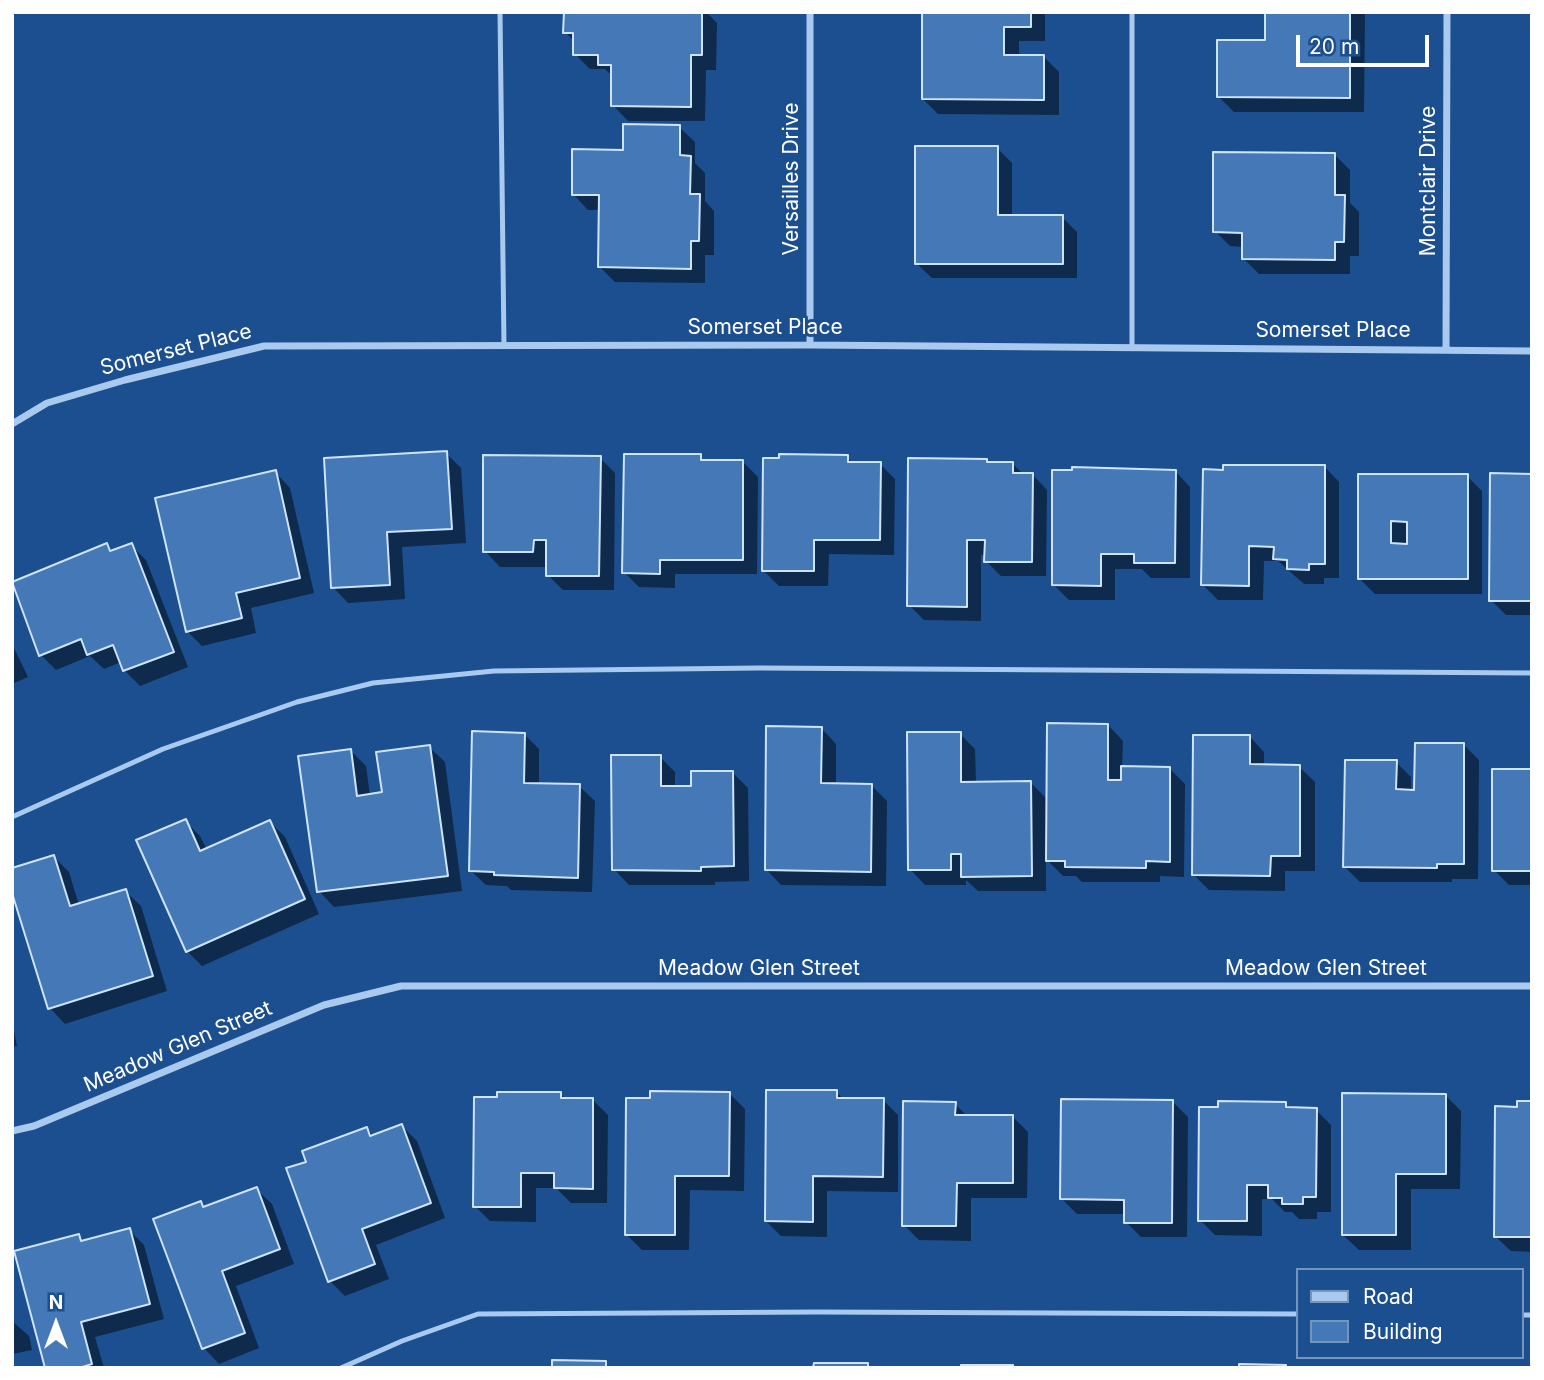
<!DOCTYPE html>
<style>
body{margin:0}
#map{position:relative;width:1544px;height:1380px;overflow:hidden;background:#1b4f8f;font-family:Inter,sans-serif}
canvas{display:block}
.frame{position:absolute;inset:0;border:14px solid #fff;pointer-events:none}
.legend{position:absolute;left:1296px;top:1268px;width:228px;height:91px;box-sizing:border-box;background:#1b4f8f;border:2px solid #7695bc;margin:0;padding:9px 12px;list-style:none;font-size:21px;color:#fff}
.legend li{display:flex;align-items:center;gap:14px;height:35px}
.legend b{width:35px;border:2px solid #7695bc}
.north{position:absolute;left:21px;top:1289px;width:70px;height:70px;-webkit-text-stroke:5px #1b4f8f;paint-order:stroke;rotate:0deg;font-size:19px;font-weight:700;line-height:28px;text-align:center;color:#fff}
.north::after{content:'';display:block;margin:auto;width:24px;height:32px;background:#fff;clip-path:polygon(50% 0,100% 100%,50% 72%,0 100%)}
.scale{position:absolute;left:1296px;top:35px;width:133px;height:32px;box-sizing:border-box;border:4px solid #fff;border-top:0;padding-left:9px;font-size:21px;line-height:24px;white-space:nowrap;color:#fff;-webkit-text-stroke:5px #1b4f8f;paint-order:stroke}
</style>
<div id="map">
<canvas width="1544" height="1380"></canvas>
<div class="frame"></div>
<ul class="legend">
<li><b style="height:9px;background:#a9c9ee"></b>Road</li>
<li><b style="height:19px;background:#4478b7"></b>Building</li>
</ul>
<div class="north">N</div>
<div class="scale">20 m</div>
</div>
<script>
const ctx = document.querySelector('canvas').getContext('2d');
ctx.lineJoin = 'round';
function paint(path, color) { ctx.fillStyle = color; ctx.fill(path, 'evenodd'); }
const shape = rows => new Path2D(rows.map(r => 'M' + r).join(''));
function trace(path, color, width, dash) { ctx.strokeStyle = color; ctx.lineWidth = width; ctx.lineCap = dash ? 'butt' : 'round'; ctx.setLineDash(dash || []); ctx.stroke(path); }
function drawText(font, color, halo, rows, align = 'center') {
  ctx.font = font + ' Inter,sans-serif'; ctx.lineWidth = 6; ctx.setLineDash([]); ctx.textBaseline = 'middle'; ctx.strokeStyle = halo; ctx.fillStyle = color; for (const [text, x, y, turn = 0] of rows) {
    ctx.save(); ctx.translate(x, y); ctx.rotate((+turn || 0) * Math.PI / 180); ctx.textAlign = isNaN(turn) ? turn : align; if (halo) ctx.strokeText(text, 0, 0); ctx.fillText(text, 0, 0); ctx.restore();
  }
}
const shadow = shape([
 [565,12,706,12,717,23,716,70,706,70,705,121,628,121,613,105,613,77,605,69,590,69,575,54,575,42,565,32],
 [923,12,1045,12,1045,41,1019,41,1019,57,1044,57,1059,72,1059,115,938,114,923,99],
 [1266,12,1365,12,1364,112,1234,112,1219,97,1266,42],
 [679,127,695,142,695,163,705,173,705,201,714,211,714,255,705,255,705,283,615,282,600,267,601,210,588,210,573,194,625,151],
 [997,148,1012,163,1012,217,1062,217,1077,232,1077,278,932,278,916,263],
 [1335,155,1350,170,1350,203,1359,212,1359,256,1350,256,1350,274,1259,274,1243,258,1243,247,1230,246,1215,231],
 [446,453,461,468,466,543,402,547,405,599,348,603,333,587],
 [700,456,706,462,743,462,758,477,757,574,675,574,675,588,639,587,624,572],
 [847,457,854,464,880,464,895,479,894,555,829,554,828,586,779,586,764,571],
 [600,458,615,473,614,590,563,590,548,575,548,567,500,567,485,551],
 [987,460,990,463,1012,463,1023,474,1032,474,1047,490,1046,576,1001,576,986,561,986,555,981,555,981,621,924,620,909,605],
 [1324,466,1339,482,1339,578,1324,578,1324,584,1304,584,1278,561,1264,561,1263,600,1218,600,1203,585],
 [1175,471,1190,487,1190,578,1151,578,1142,569,1115,569,1115,600,1069,600,1054,585],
 [275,472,290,488,314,593,251,608,256,633,202,646,187,631],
 [1360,476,1467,476,1482,491,1482,594,1375,594,1360,579],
 [1406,534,1409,534,1409,546,1406,546],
 [1532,476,1532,615,1506,615,1491,600],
 [106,545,113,552,131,545,146,560,188,667,140,686,124,670,121,662,104,669,90,656,56,670,41,655],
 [12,644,28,677,12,684],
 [1108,725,1123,741,1122,768,1170,769,1185,784,1184,877,1160,876,1160,882,1082,882,1076,876,1063,876,1046,859,1046,891,978,891,966,880,966,885,925,885,910,869,960,734,975,749,976,783,1031,783,1049,801],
 [821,728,836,744,836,785,872,786,887,801,886,886,781,885,766,869],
 [524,734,539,749,539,785,579,786,595,801,592,892,511,890,507,886,486,885,470,870],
 [1249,736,1264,752,1264,766,1299,767,1315,782,1315,871,1285,871,1285,891,1209,890,1194,875],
 [1464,745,1479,760,1478,879,1452,879,1452,882,1360,882,1345,867,1396,762,1411,777,1411,792,1416,792],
 [429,747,445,762,462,891,334,907,319,891,351,751,366,766,370,796,384,794],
 [660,757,675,772,675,788,693,788,733,773,748,788,749,881,715,882,715,885,629,885,614,869],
 [1532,771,1532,885,1509,885,1494,870],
 [185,821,200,836,207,850,270,822,285,837,319,914,202,966,187,951],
 [54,857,69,872,79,905,125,891,141,906,167,991,65,1024,50,1008,12,888],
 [12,1021,17,1046,12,1047],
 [836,1092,844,1099,883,1100,898,1115,898,1192,827,1191,827,1237,781,1236,766,1221],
 [560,1094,566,1099,593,1100,608,1115,607,1203,571,1203,556,1188,536,1188,536,1222,490,1221,475,1206],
 [730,1094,745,1109,744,1191,690,1190,689,1250,642,1250,627,1235],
 [1446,1096,1461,1111,1460,1189,1411,1189,1411,1250,1359,1250,1343,1235],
 [1173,1102,1188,1117,1187,1237,1141,1237,1126,1222,1126,1214,1077,1214,1062,1199],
 [1532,1102,1532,1252,1511,1251,1495,1236,1519,1109],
 [955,1104,968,1117,1013,1117,1028,1132,1027,1198,971,1198,971,1241,919,1240,904,1225],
 [1285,1104,1290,1109,1316,1110,1331,1125,1331,1212,1317,1212,1317,1219,1299,1219,1292,1212,1285,1212,1272,1199,1262,1199,1262,1236,1215,1235,1200,1220],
 [402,1126,417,1141,445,1218,376,1245,389,1279,345,1296,330,1281,308,1163,367,1129,374,1136],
 [256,1189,272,1204,294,1264,236,1286,259,1348,219,1364,204,1348,156,1220,201,1203,205,1208],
 [129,1230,144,1245,164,1319,95,1337,104,1368,47,1368,79,1236,85,1242],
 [12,1321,29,1336,32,1350,12,1354,12,1361]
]);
const building = shape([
 [564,12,702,12,702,55,691,55,691,107,611,106,611,65,598,65,598,55,573,55,573,33,563,33,564,12],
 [922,12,1031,12,1031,27,1004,27,1004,55,1044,55,1044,100,922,99,922,12],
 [1265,12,1350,12,1350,98,1217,97,1217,40,1265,40,1265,12],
 [623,124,680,125,680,155,691,156,690,194,700,194,699,241,691,241,691,269,598,267,599,195,572,195,572,149,623,150,623,124],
 [915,146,998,146,998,215,1063,215,1063,264,915,264,915,146],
 [1213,152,1335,153,1335,195,1345,195,1344,242,1335,242,1335,260,1242,259,1242,233,1213,232,1213,152],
 [447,451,452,529,387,532,390,585,331,588,324,458,447,451],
 [624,454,701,454,701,460,743,460,743,560,660,560,660,574,622,573,624,454],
 [779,454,848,455,848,462,881,462,880,540,814,540,814,571,762,571,763,458,779,458,779,454],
 [483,455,601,456,599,576,546,576,546,540,534,540,533,552,483,552,483,455],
 [908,458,987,459,987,462,1013,462,1013,473,1033,473,1032,562,984,562,985,540,967,540,967,607,907,606,908,458],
 [1223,465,1325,465,1325,564,1309,564,1309,570,1287,569,1287,560,1273,559,1274,547,1249,546,1249,586,1201,585,1203,469,1223,470,1223,465],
 [1072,467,1176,470,1175,563,1134,563,1134,554,1101,554,1101,586,1052,585,1052,470,1072,470,1072,467],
 [276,470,300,578,236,593,242,618,186,632,155,498,276,470],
 [1490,473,1532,474,1532,601,1489,601,1490,473],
 [1358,474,1468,474,1468,579,1358,579,1358,474],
 [1391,521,1407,522,1407,544,1391,543,1391,521],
 [107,543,110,551,132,543,174,652,123,671,113,645,87,655,81,639,39,656,12,582,107,543],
 [1047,723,1108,724,1108,780,1121,780,1121,766,1170,767,1170,862,1146,861,1146,868,1065,867,1065,861,1046,861,1047,723],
 [766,726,822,727,821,783,872,784,871,872,765,870,766,726],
 [472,731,525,733,524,783,580,784,578,878,494,875,494,872,469,871,472,731],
 [907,732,961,732,961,782,1031,781,1032,876,961,877,961,854,951,854,951,870,908,870,907,732],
 [1193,735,1250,735,1250,764,1300,765,1300,856,1271,856,1270,876,1192,875,1193,735],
 [1415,743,1464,743,1464,864,1437,864,1437,868,1343,867,1345,760,1397,760,1396,789,1414,790,1415,743],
 [430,745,448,876,317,892,298,756,351,749,357,796,382,792,376,752,430,745],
 [611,755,661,755,661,786,691,786,691,771,733,771,734,866,701,867,701,871,612,870,611,755],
 [1492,769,1532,769,1532,871,1492,871,1492,769],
 [186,819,200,851,270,820,305,899,186,952,136,840,186,819],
 [54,855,70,906,126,889,153,976,48,1009,12,893,12,868,54,855],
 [766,1090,837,1090,837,1098,884,1098,883,1177,813,1176,813,1222,765,1221,766,1090],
 [650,1091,730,1092,729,1176,675,1176,675,1235,625,1235,626,1098,650,1098,650,1091],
 [497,1092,561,1092,561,1098,593,1098,593,1189,554,1188,554,1173,521,1173,521,1207,473,1207,474,1097,497,1097,497,1092],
 [1342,1093,1446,1094,1446,1174,1396,1174,1396,1235,1342,1235,1342,1093],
 [1061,1099,1173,1100,1172,1223,1124,1223,1124,1200,1060,1199,1061,1099],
 [903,1101,956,1102,955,1115,1013,1115,1013,1183,957,1183,956,1226,902,1226,903,1101],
 [1218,1101,1286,1102,1286,1107,1317,1108,1316,1197,1303,1197,1303,1204,1282,1204,1282,1198,1268,1198,1268,1185,1247,1185,1247,1221,1198,1221,1199,1107,1218,1107,1218,1101],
 [1517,1101,1532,1101,1532,1237,1494,1237,1495,1106,1517,1107,1517,1101],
 [402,1124,431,1203,362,1229,375,1264,328,1282,286,1168,306,1162,302,1151,367,1127,370,1136,402,1124],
 [257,1187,280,1249,222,1271,245,1333,202,1349,153,1219,201,1201,203,1207,257,1187],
 [130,1228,150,1304,81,1322,92,1364,79,1368,45,1368,14,1251,79,1234,81,1241,130,1228],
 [552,1360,606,1361,606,1368,552,1368,552,1360],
 [814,1363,868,1363,868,1368,813,1368,814,1363],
 [1239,1364,1286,1365,1286,1368,1239,1368,1239,1364],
 [961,1365,1013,1365,1013,1368,961,1368,961,1365]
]);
const service = shape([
 [500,12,504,346],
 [1132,12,1132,348],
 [12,817,163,749,297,702,373,683,494,671,760,668,1532,673],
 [1521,1315,1532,1315],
 [341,1368,402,1341,478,1314,817,1312,1297,1314]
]);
const minor = shape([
 [810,345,810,12],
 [1446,350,1447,12],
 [12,424,47,403,125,380,264,346,810,345,1532,351],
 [12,1131,34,1126,324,1005,401,986,1532,986]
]);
const streetNames = [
 ["Versailles Drive",792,179,-90],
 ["Montclair Drive",1429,181,-90],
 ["Somerset Place",765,328],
 ["Somerset Place",1333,331],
 ["Somerset Place",176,350,-14],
 ["Meadow Glen Street",759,969],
 ["Meadow Glen Street",1326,969],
 ["Meadow Glen Street",178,1047,-23]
];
paint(shadow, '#0007');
paint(building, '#4478b7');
trace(building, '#cfe3fa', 2);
trace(service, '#a9c9ee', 5);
trace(minor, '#a9c9ee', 7);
drawText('21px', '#fff', '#1b4f8f', streetNames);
</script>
